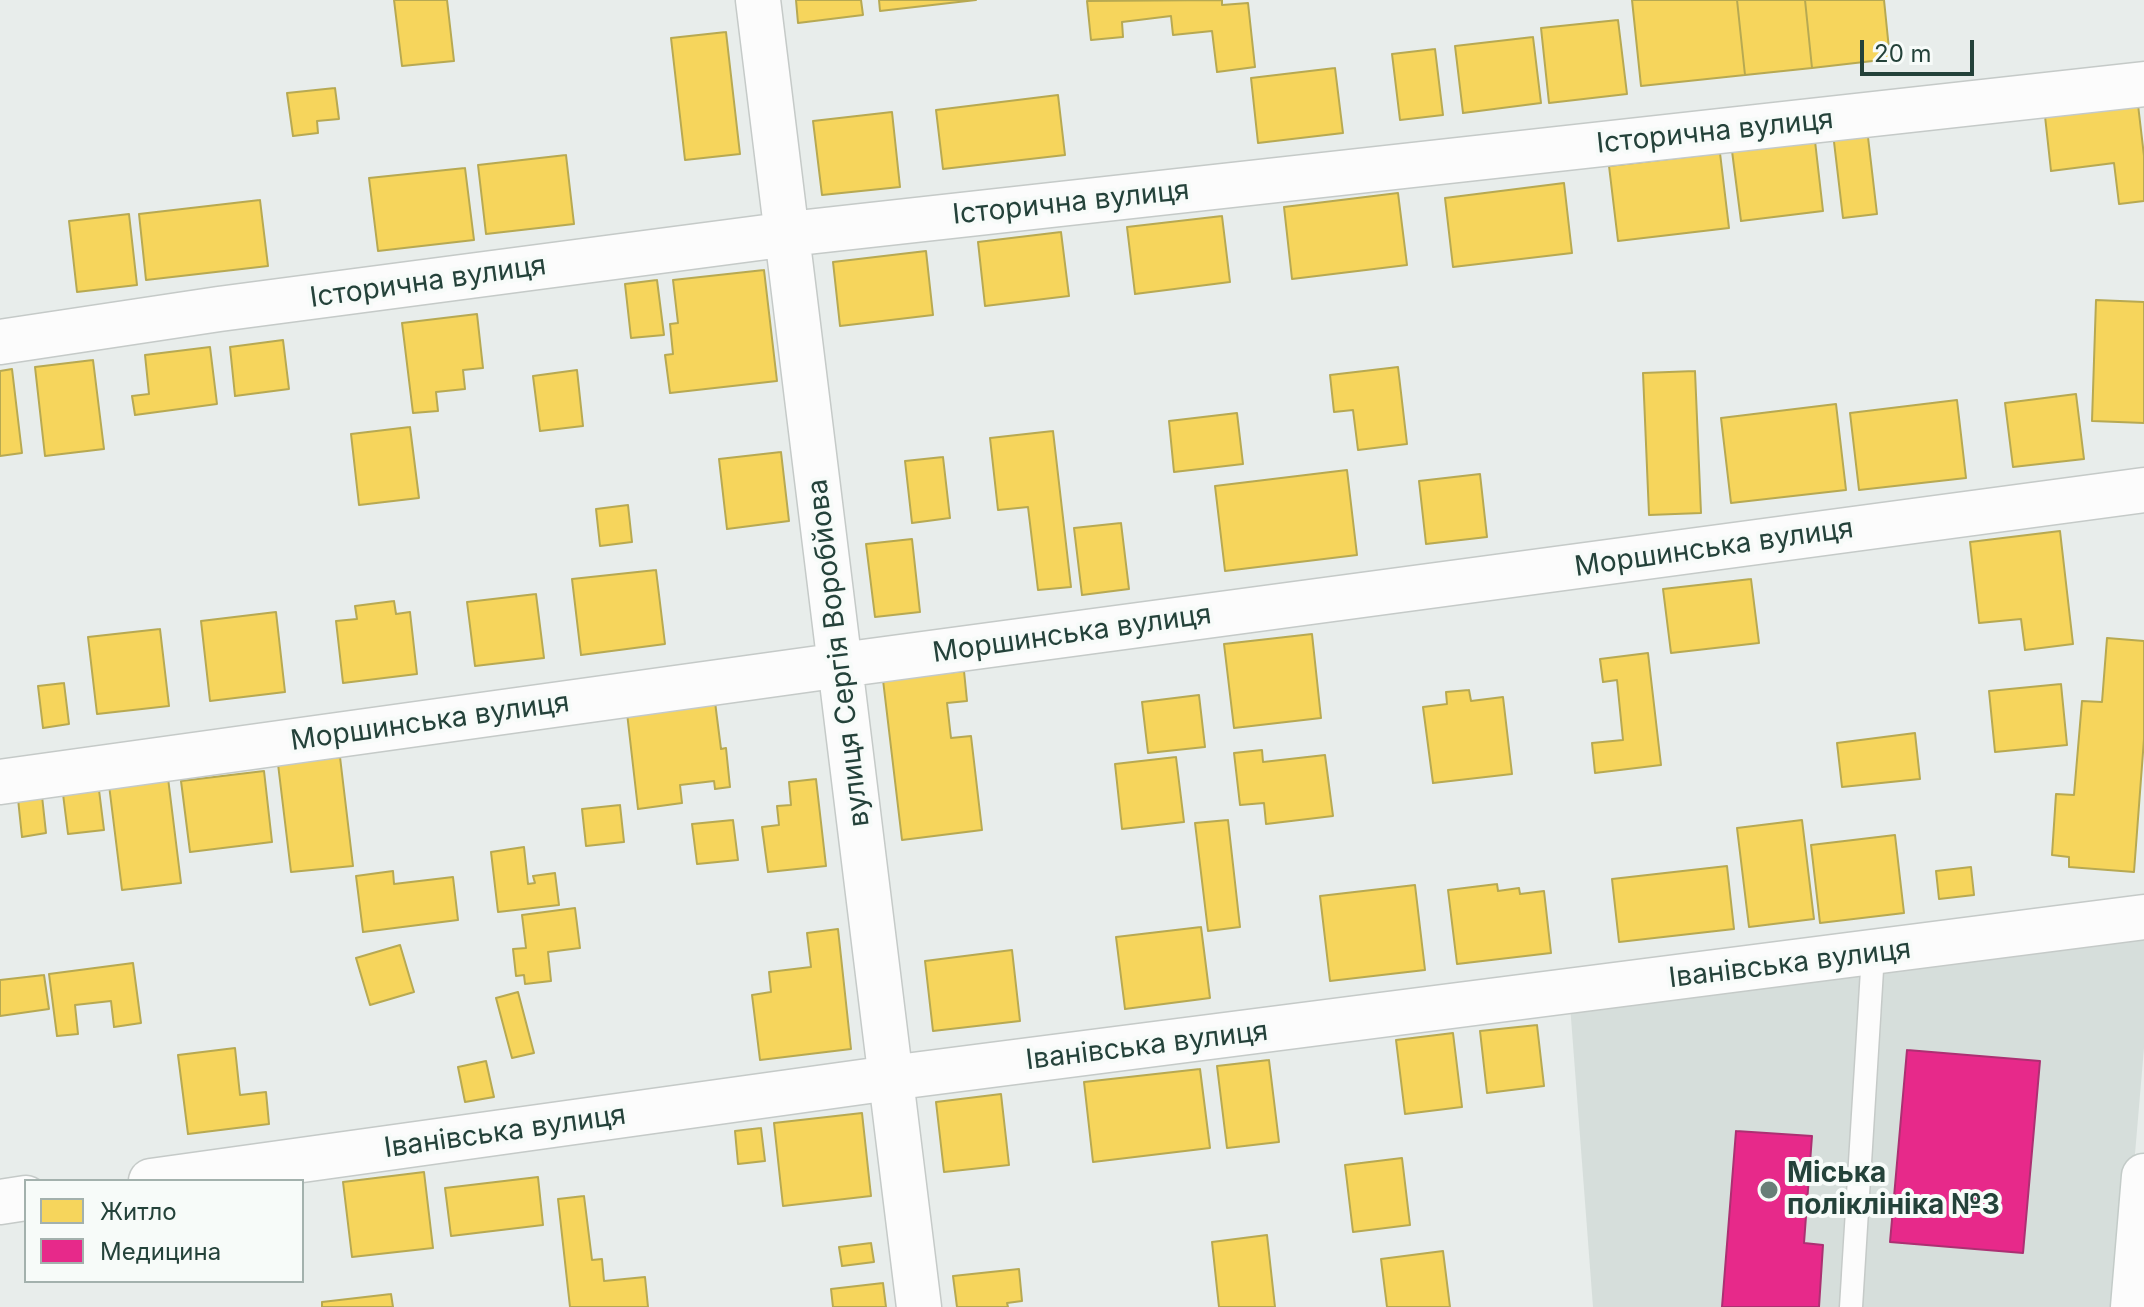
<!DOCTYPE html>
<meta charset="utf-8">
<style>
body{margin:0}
#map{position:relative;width:2144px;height:1307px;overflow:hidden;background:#e8edeb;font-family:Inter,sans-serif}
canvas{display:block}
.legend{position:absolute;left:24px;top:1179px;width:280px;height:104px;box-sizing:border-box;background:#f7fbf9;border:2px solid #a3b1ad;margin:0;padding:10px 14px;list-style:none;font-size:24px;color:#24423a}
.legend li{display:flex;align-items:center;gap:16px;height:40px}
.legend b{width:40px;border:2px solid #a3b1ad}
.scale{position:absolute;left:1860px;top:40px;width:114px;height:36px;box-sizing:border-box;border:4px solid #24423a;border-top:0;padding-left:10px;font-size:24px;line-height:28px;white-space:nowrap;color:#24423a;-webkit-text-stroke:6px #f7fbf9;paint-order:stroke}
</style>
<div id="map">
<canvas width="2144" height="1307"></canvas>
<ul class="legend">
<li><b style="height:22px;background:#f6d55c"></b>Житло</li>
<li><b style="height:22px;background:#e7298a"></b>Медицина</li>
</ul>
<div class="scale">20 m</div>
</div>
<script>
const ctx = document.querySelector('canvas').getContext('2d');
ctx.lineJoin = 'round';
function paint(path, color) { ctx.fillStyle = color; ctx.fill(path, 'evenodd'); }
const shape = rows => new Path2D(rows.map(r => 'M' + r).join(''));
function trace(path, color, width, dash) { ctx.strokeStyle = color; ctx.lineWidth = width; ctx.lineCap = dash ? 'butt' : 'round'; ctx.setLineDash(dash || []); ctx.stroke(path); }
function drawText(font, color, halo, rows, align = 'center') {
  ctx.font = font + ' Inter,sans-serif'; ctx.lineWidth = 8; ctx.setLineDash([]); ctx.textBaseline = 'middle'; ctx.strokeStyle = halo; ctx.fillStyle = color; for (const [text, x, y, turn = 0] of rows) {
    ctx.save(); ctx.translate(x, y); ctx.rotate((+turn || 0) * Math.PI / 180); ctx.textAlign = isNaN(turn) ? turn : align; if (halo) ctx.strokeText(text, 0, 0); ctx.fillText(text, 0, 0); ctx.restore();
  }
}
const built = shape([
 [2144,930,2144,1048,2122,1307,1593,1307,1570,1005]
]);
const homes = shape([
 [394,0,447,0,454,61,402,66,394,0],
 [796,0,861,0,863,15,798,23,796,0],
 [879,0,976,0,880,11,879,0],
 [1222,0,1222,5,1248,3,1255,67,1217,72,1212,31,1173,35,1171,16,1122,22,1123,37,1091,40,1087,1,1222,0],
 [1632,0,1737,0,1745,75,1641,86,1632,0],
 [1737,0,1805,0,1812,68,1745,75,1737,0],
 [1805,0,1884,0,1890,59,1812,68,1805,0],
 [1618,20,1627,94,1549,103,1541,28,1618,20],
 [726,32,740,154,685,160,671,38,726,32],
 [1533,37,1541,103,1463,113,1455,46,1533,37],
 [1435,49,1443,115,1400,120,1392,54,1435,49],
 [1335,68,1343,133,1258,143,1251,78,1335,68],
 [335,88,339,119,317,121,318,133,293,136,287,93,335,88],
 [1058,95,1065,155,943,169,936,110,1058,95],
 [2137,96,2144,156,2144,201,2119,204,2114,163,2051,171,2044,107,2137,96],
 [892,112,900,187,822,195,813,121,892,112],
 [1866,120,1877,214,1843,218,1832,125,1866,120],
 [1815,141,1823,211,1741,221,1732,151,1815,141],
 [1720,153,1729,228,1618,241,1609,166,1720,153],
 [566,155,574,224,486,234,478,165,566,155],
 [465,168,474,240,378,251,369,178,465,168],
 [1564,183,1572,253,1453,267,1445,198,1564,183],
 [1398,193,1407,265,1292,279,1284,207,1398,193],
 [260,200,268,266,146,280,139,214,260,200],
 [129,214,137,285,77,292,69,221,129,214],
 [1222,216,1230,282,1135,294,1127,227,1222,216],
 [1061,232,1069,296,985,306,978,242,1061,232],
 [926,251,933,315,840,326,833,262,926,251],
 [764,270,777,381,670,393,665,355,673,354,670,324,678,323,673,280,764,270],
 [657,280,664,335,631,338,625,284,657,280],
 [2096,300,2144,302,2144,423,2092,421,2096,300],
 [477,314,483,368,463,370,465,389,436,392,438,411,413,413,402,323,477,314],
 [283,340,289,389,235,396,230,347,283,340],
 [210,347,217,404,135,415,132,396,149,394,145,355,210,347],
 [93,360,104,449,45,456,35,367,93,360],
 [1398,367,1407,444,1358,450,1353,410,1334,412,1330,375,1398,367],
 [12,369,22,453,0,456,0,371,12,369],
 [577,370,583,426,540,431,533,376,577,370],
 [1695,371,1701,513,1649,515,1643,373,1695,371],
 [2076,394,2084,459,2013,467,2005,403,2076,394],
 [1957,400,1966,478,1859,490,1850,413,1957,400],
 [1836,404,1846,490,1731,503,1721,418,1836,404],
 [1237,413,1243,464,1174,472,1169,421,1237,413],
 [410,427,419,498,359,505,351,434,410,427],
 [1053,431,1071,587,1038,590,1028,507,998,510,990,438,1053,431],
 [781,452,789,521,727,529,719,459,781,452],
 [943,457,950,518,912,523,905,461,943,457],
 [1347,470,1357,555,1225,571,1215,486,1347,470],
 [1480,474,1487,537,1426,544,1419,481,1480,474],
 [628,505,632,542,600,546,596,509,628,505],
 [1121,523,1129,589,1082,595,1074,528,1121,523],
 [2060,531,2073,644,2025,650,2021,619,1979,623,1970,542,2060,531],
 [912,539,920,612,875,617,866,544,912,539],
 [656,570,665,644,581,655,572,579,656,570],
 [1751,579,1759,643,1671,653,1663,589,1751,579],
 [536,594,544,658,475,666,467,602,536,594],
 [394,601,396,614,410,612,417,674,343,683,336,621,357,619,355,606,394,601],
 [276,612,285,692,210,701,201,621,276,612],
 [160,629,169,706,97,714,88,637,160,629],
 [1312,634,1321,718,1234,728,1224,644,1312,634],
 [2107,638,2144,641,2144,739,2134,872,2069,867,2069,857,2052,855,2056,794,2074,795,2082,701,2102,702,2107,638],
 [1648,653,1661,765,1595,773,1592,743,1623,740,1617,680,1603,682,1600,659,1648,653],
 [964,671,967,701,947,703,951,738,971,736,982,830,902,840,883,680,964,671],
 [64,683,69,724,43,728,38,686,64,683],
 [2061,684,2067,745,1995,752,1989,691,2061,684],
 [1469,690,1471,701,1503,697,1512,774,1433,783,1423,707,1447,704,1446,692,1469,690],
 [1199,695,1205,747,1148,753,1142,702,1199,695],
 [715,702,721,749,726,748,730,787,715,789,714,781,680,785,682,803,638,809,627,713,715,702],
 [1915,733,1920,779,1842,787,1837,743,1915,733],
 [1262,750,1263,762,1325,755,1333,816,1266,824,1264,803,1240,805,1234,753,1262,750],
 [340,757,353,866,291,872,278,764,340,757],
 [1176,757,1184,822,1122,829,1115,764,1176,757],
 [264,771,272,842,190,852,181,781,264,771],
 [168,778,181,883,122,890,109,785,168,778],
 [816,779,826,866,768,872,762,827,779,825,777,806,791,805,789,782,816,779],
 [99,790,104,830,68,834,63,794,99,790],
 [42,796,46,833,22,837,18,799,42,796],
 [620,805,624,842,586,846,582,809,620,805],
 [733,820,738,860,697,864,692,824,733,820],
 [1228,820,1240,927,1208,931,1195,823,1228,820],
 [1802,820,1814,919,1749,927,1737,828,1802,820],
 [1895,835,1904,913,1820,923,1811,845,1895,835],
 [524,847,528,884,535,883,533,876,555,873,559,905,498,912,491,852,524,847],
 [1727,866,1734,929,1619,942,1612,879,1727,866],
 [1971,867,1974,895,1939,899,1936,871,1971,867],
 [393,871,394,884,453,877,458,920,363,932,356,876,393,871],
 [1497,884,1498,891,1519,888,1520,894,1544,891,1551,953,1457,964,1448,890,1497,884],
 [1415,885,1425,970,1330,981,1320,896,1415,885],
 [575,908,580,948,548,952,551,981,525,984,524,975,516,976,513,949,526,948,522,915,575,908],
 [1201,927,1210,998,1125,1009,1116,937,1201,927],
 [838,929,851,1049,760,1060,752,995,771,992,769,972,811,967,807,933,838,929],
 [400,945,414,992,370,1005,356,958,400,945],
 [1012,950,1020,1021,933,1031,925,961,1012,950],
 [133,963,141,1023,114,1027,111,1001,75,1005,78,1034,57,1036,49,974,133,963],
 [44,975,49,1009,0,1016,0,980,44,975],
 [518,992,534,1053,512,1058,496,998,518,992],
 [1537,1025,1544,1086,1487,1093,1480,1031,1537,1025],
 [1453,1033,1462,1107,1405,1114,1396,1040,1453,1033],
 [235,1048,240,1095,266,1092,269,1124,188,1134,178,1055,235,1048],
 [1269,1060,1279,1142,1227,1148,1217,1066,1269,1060],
 [486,1061,494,1097,465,1102,458,1067,486,1061],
 [1200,1069,1210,1148,1093,1162,1084,1082,1200,1069],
 [1001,1094,1009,1165,944,1172,936,1102,1001,1094],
 [862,1113,871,1196,783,1206,774,1123,862,1113],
 [761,1128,765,1161,738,1164,735,1131,761,1128],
 [1402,1158,1410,1225,1353,1232,1345,1165,1402,1158],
 [424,1172,433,1248,352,1257,343,1182,424,1172],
 [538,1177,543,1225,451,1236,445,1188,538,1177],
 [584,1196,592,1260,602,1259,604,1281,645,1277,648,1307,570,1307,558,1199,584,1196],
 [1267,1235,1275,1307,1219,1307,1212,1242,1267,1235],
 [871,1243,874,1262,842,1266,839,1247,871,1243],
 [1443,1251,1450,1307,1387,1307,1381,1259,1443,1251],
 [1019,1269,1022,1301,1007,1303,1008,1307,957,1307,953,1276,1019,1269],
 [883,1283,886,1307,833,1307,831,1289,883,1283],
 [391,1294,393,1307,322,1307,322,1302,391,1294]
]);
const health = shape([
 [1907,1050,2040,1061,2023,1253,1890,1242,1907,1050],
 [1736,1131,1812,1136,1804,1243,1823,1245,1819,1307,1722,1307,1736,1131]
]);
const service = shape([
 [1851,1307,1873,954]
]);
const minor = shape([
 [758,0,919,1307],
 [0,342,219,309,789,234,2144,84],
 [0,782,841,665,2144,490],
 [151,1181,890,1078,2144,917],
 [0,1202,26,1198]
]);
const secondary = shape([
 [2133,1307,2144,1176]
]);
const markers = [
 [1769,1190,10,"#697e78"]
];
const streetNames = [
 ["Історична вулиця",1715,132,-6],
 ["Історична вулиця",1071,203,-6],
 ["Історична вулиця",428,282,-8],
 ["Моршинська вулиця",1714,548,-8],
 ["Моршинська вулиця",1072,634,-8],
 ["вулиця Сергія Воробйова",839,653,-97],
 ["Моршинська вулиця",430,722,-8],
 ["Іванівська вулиця",1790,964,-7],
 ["Іванівська вулиця",1147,1046,-7],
 ["Іванівська вулиця",505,1132,-8]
];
const poiNames = [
 ["Міська",1787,1174],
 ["поліклініка №3",1787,1206]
];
paint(built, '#d6dedb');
paint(homes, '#f6d55c');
trace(homes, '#b7a952', 2);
paint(health, '#e7298a');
trace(health, '#ac3072', 2);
trace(service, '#c5cac8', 25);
trace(minor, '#c5cac8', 47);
trace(secondary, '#c3cbc8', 47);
trace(service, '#fcfcfc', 22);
trace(minor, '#fcfcfc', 44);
trace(secondary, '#fcfcfc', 44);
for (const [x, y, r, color] of markers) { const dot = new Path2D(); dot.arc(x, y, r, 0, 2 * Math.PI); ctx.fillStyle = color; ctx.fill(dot); trace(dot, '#f7fbf9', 3); }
drawText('28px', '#24423a', '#f7fbf9', streetNames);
drawText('bold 28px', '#24423a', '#f7fbf9', poiNames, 'left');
</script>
